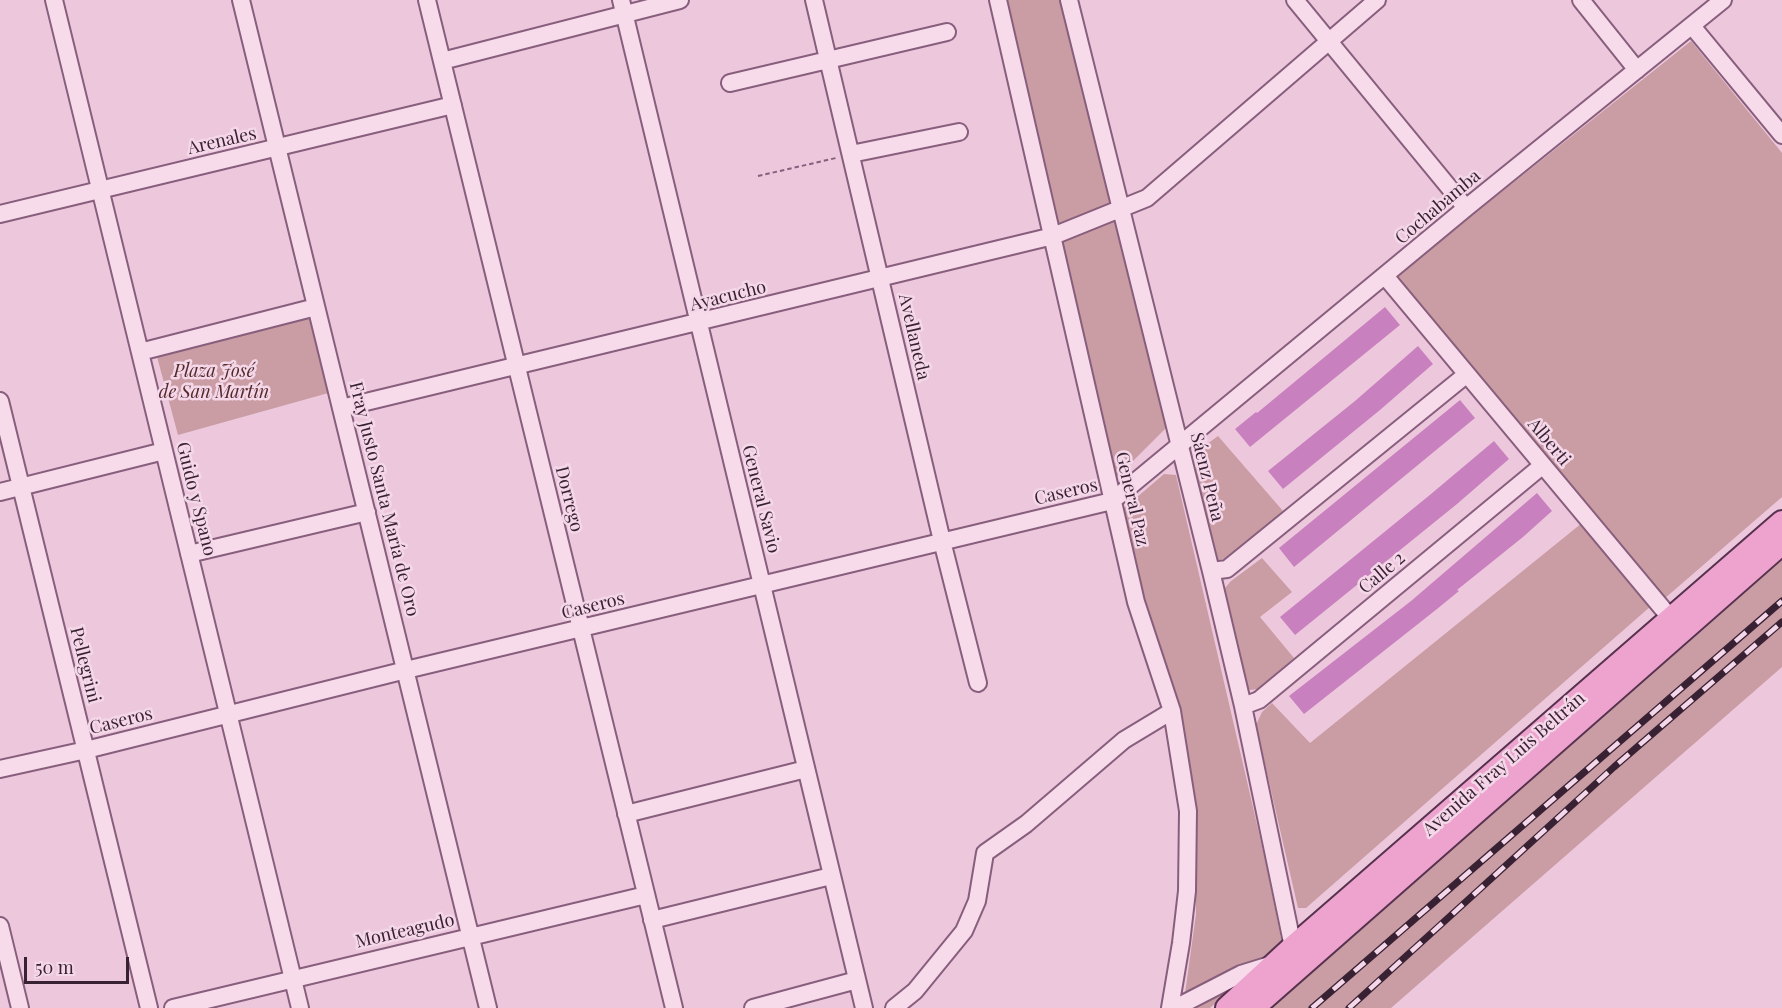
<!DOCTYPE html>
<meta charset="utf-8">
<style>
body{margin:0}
#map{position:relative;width:1782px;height:1008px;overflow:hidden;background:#edc8dd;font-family:"Playfair Display",serif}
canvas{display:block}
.scale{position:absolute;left:24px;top:957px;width:105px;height:27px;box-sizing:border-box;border:3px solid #392134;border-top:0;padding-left:8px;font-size:18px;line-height:21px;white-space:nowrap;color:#392134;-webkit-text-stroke:4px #f4d7e8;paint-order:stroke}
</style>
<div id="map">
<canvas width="1782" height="1008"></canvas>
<div class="scale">50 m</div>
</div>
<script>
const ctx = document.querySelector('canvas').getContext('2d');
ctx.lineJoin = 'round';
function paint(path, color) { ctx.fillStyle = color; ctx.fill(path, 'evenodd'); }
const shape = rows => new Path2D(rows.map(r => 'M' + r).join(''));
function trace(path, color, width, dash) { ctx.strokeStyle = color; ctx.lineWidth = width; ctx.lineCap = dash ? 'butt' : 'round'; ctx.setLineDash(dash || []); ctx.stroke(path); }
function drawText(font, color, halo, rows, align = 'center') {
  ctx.font = font + ' "Playfair Display",serif'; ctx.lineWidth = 5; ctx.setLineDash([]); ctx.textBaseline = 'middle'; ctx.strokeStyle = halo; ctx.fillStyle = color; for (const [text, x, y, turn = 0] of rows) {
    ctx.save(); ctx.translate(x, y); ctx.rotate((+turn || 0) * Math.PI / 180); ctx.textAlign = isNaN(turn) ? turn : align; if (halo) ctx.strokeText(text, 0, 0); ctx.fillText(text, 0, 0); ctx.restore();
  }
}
const green = shape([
 [1006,0,1062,0,1167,427,1115,479],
 [1691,41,1782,153,1782,497,1664,599,1395,277],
 [312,311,332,392,178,435,156,353],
 [1218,436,1283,511,1227,558,1218,560,1196,472,1196,452],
 [1164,474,1176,475,1265,859,1282,943,1210,1008,1183,1008,1196,914,1195,811,1187,745,1140,589,1122,510],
 [1582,523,1651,606,1306,908,1298,908,1256,725,1262,712,1272,703,1310,743],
 [1782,543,1782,667,1391,1008,1253,1008],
 [1262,558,1292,592,1260,617,1294,658,1258,689,1250,690,1246,685,1224,589,1231,581]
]);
const building = shape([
 [1385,307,1400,325,1250,447,1235,429,1256,412,1257,413],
 [1418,346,1433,364,1380,410,1283,489,1268,471,1355,401],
 [1460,400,1475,418,1294,567,1279,548],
 [1494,441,1509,459,1457,504,1295,635,1280,617,1431,494],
 [1537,493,1552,511,1523,537,1457,590,1459,591,1437,609,1304,714,1289,696,1411,601]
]);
const path = shape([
 [758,176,836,158]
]);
const minor = shape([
 [54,0,300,1008],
 [241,0,488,1008],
 [427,0,674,1008],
 [621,0,864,1008],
 [814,0,942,541,978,683],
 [998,0,1136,602,1172,711,1188,811,1187,891,1181,943,1170,1008],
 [1069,0,1211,571,1243,706,1293,947,1298,955],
 [1295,0,1466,208],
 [1581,0,1637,70],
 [1692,26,1782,135],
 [442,61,680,0],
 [730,83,947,32],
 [851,154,959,132],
 [0,214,453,105],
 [1385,276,1678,627],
 [140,352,316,307],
 [0,401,149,1008],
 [341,408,1053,236,1147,198,1377,0],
 [0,492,164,451],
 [189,554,367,512],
 [1211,571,1227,569,1467,374],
 [1243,706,1259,700,1543,465],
 [0,769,86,750,406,670,1112,501,1466,208,1723,0],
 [626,814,806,769],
 [652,920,831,876],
 [0,926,20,1008],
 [173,1008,646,895],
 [753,1008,857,980],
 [894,1008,915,991,964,931,977,901,985,853,1026,824,1124,740,1172,711],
 [1175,1008,1241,974,1270,965]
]);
const major = shape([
 [1227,1008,1293,947,1782,522],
 [1253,1008,1782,543]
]);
const rail = shape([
 [1312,1008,1782,601],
 [1349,1008,1614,767,1782,622]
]);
const streetNames = [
 ["Arenales",222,141,-13],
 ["Cochabamba",1438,207,-40],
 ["Ayacucho",728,296,-14],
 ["Avellaneda",914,337,77],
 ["Alberti",1549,442,50],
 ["Sáenz Peña",1207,477,76],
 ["Caseros",1066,492,-13],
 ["Guido y Spano",196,499,76],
 ["Fray Justo Santa María de Oro",384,499,76],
 ["Dorrego",569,499,76],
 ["General Savio",761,499,76],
 ["General Paz",1132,499,77],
 ["Calle 2",1382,573,-40],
 ["Caseros",593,606,-14],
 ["Pellegrini",85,665,76],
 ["Caseros",121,721,-14],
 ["Avenida Fray Luis Beltrán",1504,764,-41],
 ["Monteagudo",405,931,-13]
];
const parkNames = [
 ["Plaza José",214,371],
 ["de San Martín",214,392]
];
paint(green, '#ca9ca3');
paint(building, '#c980be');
trace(minor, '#885e7d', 20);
trace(major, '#56324f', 26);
trace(path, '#885e7d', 2, [4.5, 3]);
trace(minor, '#f7dbeb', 16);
trace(major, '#eda3ce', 22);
trace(rail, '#392134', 7);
trace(rail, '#f4d7e8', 4.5, [14]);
drawText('18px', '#392134', '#f4d7e8', streetNames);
drawText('italic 18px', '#542829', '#f4d7e8', parkNames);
</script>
